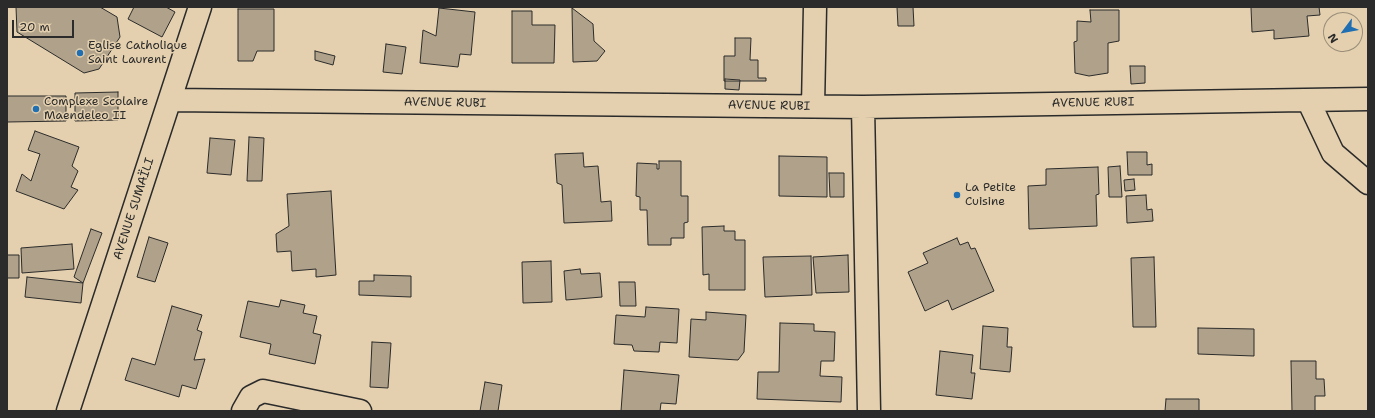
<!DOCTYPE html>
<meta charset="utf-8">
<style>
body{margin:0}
#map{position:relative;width:1375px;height:418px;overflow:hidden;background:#e4d0ae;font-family:"Shantell Sans",sans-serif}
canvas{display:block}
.frame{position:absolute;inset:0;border:8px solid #2b2b2b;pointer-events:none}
.north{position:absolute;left:1323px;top:12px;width:40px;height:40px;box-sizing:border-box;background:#e4d0ae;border:1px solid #9a8e7a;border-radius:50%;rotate:238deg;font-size:11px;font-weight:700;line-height:16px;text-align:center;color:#2b2b2b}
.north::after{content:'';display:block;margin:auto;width:14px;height:18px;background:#1f6fb2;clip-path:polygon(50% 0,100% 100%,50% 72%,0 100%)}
.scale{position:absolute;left:12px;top:20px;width:62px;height:18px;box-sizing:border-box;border:2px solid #2b2b2b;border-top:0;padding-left:5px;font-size:12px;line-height:14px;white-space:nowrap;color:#2b2b2b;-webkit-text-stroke:3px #e4d0ae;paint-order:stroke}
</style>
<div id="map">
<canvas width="1375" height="418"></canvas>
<div class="frame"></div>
<div class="north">N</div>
<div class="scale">20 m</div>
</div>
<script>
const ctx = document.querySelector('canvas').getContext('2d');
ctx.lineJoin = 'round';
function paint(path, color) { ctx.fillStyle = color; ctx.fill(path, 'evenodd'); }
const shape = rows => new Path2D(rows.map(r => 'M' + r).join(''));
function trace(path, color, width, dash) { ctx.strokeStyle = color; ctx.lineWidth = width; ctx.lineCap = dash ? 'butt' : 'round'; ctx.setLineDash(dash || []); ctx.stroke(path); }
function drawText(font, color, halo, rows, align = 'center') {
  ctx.font = font + ' "Shantell Sans",sans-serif'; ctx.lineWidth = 3; ctx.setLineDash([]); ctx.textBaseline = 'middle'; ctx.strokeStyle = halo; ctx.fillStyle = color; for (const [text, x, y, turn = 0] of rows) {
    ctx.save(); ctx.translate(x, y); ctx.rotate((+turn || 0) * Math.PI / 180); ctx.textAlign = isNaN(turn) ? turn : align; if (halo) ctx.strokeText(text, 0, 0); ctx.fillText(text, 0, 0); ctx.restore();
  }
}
const building = shape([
 [100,7,117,17,120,37,99,69,84,73,17,32,16,7,100,7],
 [134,7,166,7,175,12,162,37,128,19,134,7],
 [897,7,913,7,914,26,898,26,897,7],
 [1251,7,1319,7,1320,15,1307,16,1309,36,1274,39,1274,30,1252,32,1251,7],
 [439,8,475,12,471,55,460,54,458,67,420,63,423,30,436,36,439,8],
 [572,8,593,24,594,41,605,51,597,61,573,62,572,8],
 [238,9,274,9,274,51,257,51,253,61,238,61,238,9],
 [1090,10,1119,10,1119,41,1108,43,1108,73,1089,76,1075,73,1074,42,1077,41,1077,21,1091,22,1090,10],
 [512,11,532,11,532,25,555,25,554,63,512,63,512,11],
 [735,38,751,38,750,60,758,60,758,78,766,78,766,81,724,81,724,56,735,56,735,38],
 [386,44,406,47,402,74,383,72,386,44],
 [315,51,335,56,333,65,315,60,315,51],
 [1130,66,1145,66,1145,83,1131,84,1130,66],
 [725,79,740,80,739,90,725,89,725,79],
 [118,92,118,120,75,121,75,93,118,92],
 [7,96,66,96,66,121,7,122,7,96],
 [35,131,79,147,72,166,78,171,71,187,78,190,64,209,16,191,22,174,31,181,40,154,28,150,35,131],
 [249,137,264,138,262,181,247,181,249,137],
 [210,138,235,140,231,175,207,173,210,138],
 [1127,152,1147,152,1147,165,1152,164,1152,175,1128,175,1127,152],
 [583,153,584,167,598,166,601,202,611,201,612,221,564,223,562,185,557,183,555,154,583,153],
 [779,156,827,157,827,197,779,196,779,156],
 [659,161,681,161,681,196,688,196,688,222,684,223,684,238,671,238,671,245,648,245,647,210,640,210,640,197,636,196,637,163,657,164,657,169,659,169,659,161],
 [1120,166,1122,197,1109,197,1108,167,1120,166],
 [1098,167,1099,194,1096,195,1097,226,1029,229,1028,186,1046,185,1046,169,1098,167],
 [829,173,844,173,844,197,830,197,829,173],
 [1134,179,1135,190,1125,191,1124,180,1134,179],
 [331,191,336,275,316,277,316,269,292,271,291,251,277,252,276,234,289,226,287,194,331,191],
 [1146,195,1147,210,1152,209,1153,221,1127,223,1126,196,1146,195],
 [724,226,724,231,735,231,735,240,745,240,745,290,709,290,709,274,703,275,702,227,724,226],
 [91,229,102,233,83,283,74,277,91,229],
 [149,237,168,243,155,282,137,277,149,237],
 [957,238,960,245,968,242,971,249,975,248,994,291,952,310,948,300,925,311,908,272,928,263,923,253,957,238],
 [72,244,74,269,22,273,21,248,72,244],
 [7,255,19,255,19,278,7,278,7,255],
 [848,255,849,292,816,293,813,257,848,255],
 [811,256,812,295,765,297,763,257,811,256],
 [1154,257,1156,327,1133,327,1131,258,1154,257],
 [551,261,552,302,523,303,522,262,551,261],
 [580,269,581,274,600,273,602,297,566,300,564,271,580,269],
 [374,275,411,276,411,297,359,295,359,281,374,281,374,275],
 [27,277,83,283,81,303,25,297,27,277],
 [619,282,635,282,636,306,620,306,619,282],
 [281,300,305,305,303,313,317,316,313,333,321,335,315,364,269,354,271,344,240,337,248,301,279,307,281,300],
 [172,306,202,315,197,330,202,332,194,360,205,359,196,389,182,385,179,397,125,380,132,358,155,365,172,306],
 [646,307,679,309,677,343,660,342,659,352,634,351,632,345,614,344,616,315,645,317,646,307],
 [706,312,746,315,744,352,738,360,689,357,691,319,706,320,706,312],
 [780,323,814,324,814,331,835,332,834,361,821,361,820,376,842,377,841,402,757,399,758,372,779,372,780,323],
 [983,326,1008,328,1007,347,1012,347,1010,372,980,369,983,326],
 [1198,328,1254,329,1254,356,1198,354,1198,328],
 [372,342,391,343,388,388,370,387,372,342],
 [940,351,973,355,971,373,975,373,972,399,936,395,940,351],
 [1291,361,1316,361,1316,379,1324,379,1325,396,1315,396,1315,411,1292,411,1291,361],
 [624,370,679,375,676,404,661,403,660,411,621,411,624,370],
 [485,382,502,385,498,411,480,411,485,382],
 [1166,399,1199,399,1199,411,1165,411,1166,399]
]);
const minor = shape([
 [170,100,863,107,1368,99],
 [1308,100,1333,153,1368,183],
 [813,106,815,7],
 [863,107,869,411],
 [68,411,200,7],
 [243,411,251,397,263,391,360,411]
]);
const markers = [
 [80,53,4,"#1f6fb2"],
 [36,109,4,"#1f6fb2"],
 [957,195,4,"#1f6fb2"]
];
const poiNames = [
 ["Eglise Catholique",88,46],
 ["Saint Laurent",88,60],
 ["Complexe Scolaire",44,102],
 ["Maendeleo II",44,116],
 ["La Petite",965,188],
 ["Cuisine",965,202]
];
const streetNames = [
 ["AVENUE RUBI",445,103,1],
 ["AVENUE RUBI",1093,103,-1],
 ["AVENUE RUBI",769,106,1],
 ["AVENUE SUMAÏLI",134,209,-72]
];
paint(building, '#b0a28a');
trace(building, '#2b2b2b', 1);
trace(minor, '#2b2b2b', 25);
trace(minor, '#e4d0ae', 22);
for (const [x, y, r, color] of markers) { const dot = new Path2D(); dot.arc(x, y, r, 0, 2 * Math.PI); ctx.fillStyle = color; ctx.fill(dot); trace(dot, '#e4d0ae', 1.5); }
drawText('12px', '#2b2b2b', '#e4d0ae', poiNames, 'left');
drawText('12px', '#2b2b2b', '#e4d0ae', streetNames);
</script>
